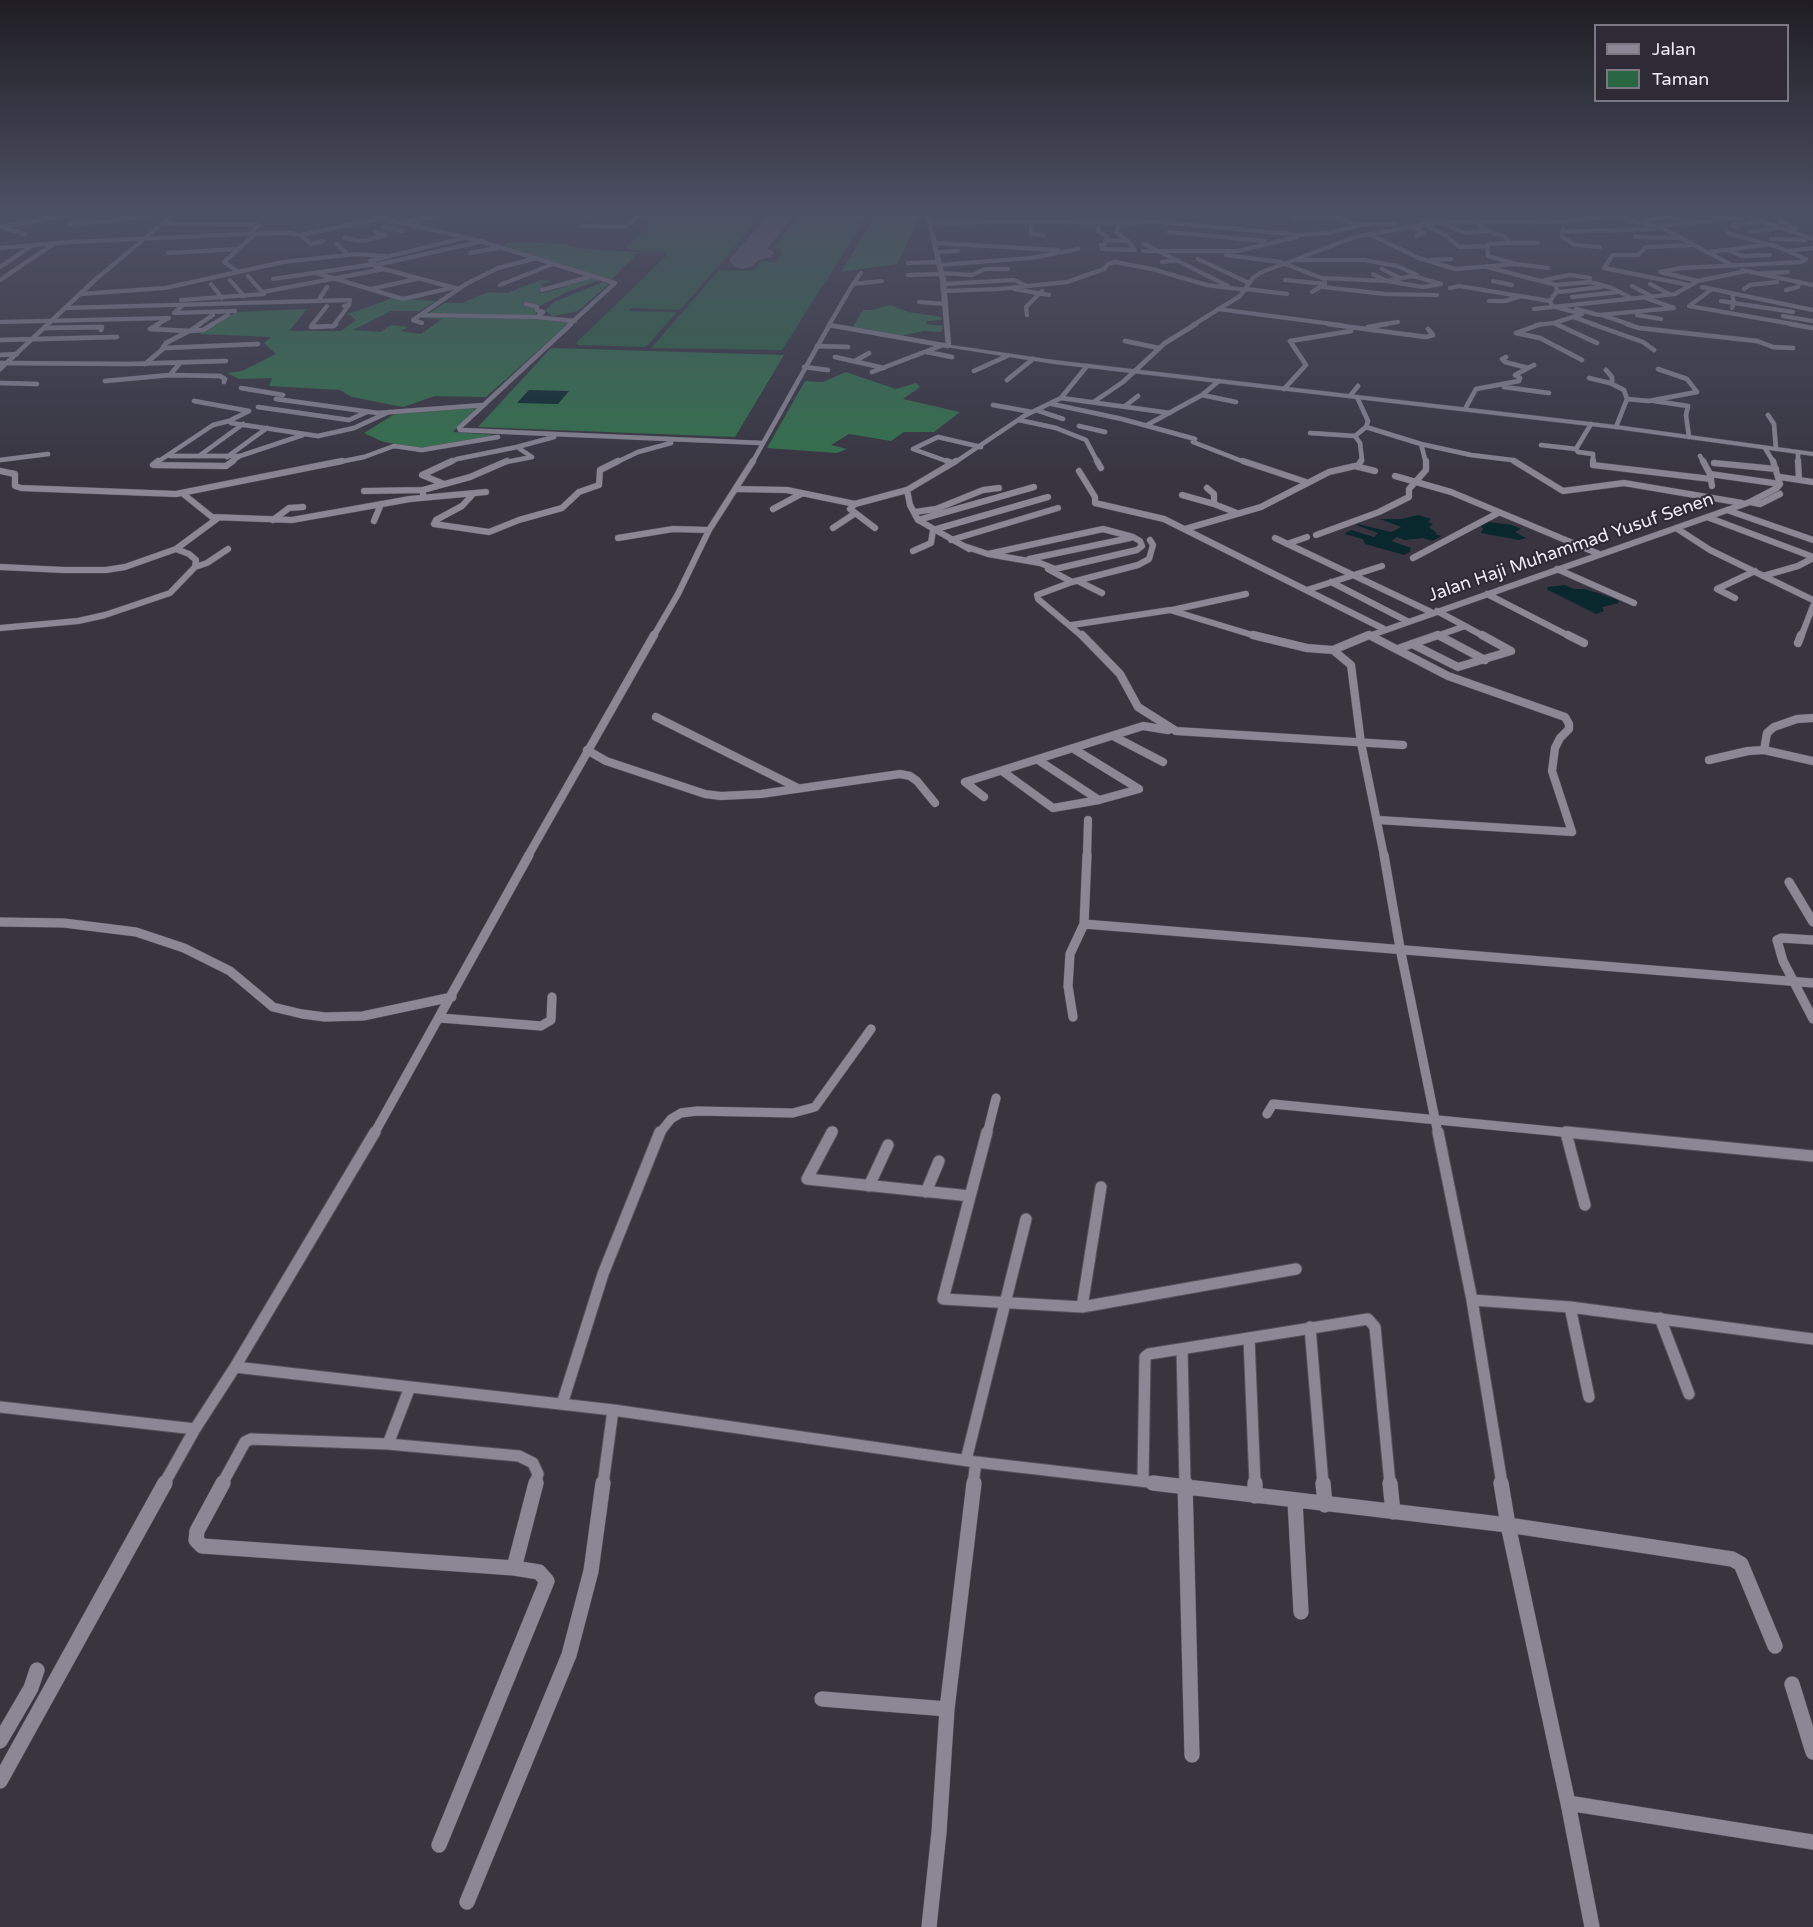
<!DOCTYPE html>
<style>
body{margin:0}
#map{position:relative;width:1813px;height:1927px;overflow:hidden;background:#383540;font-family:"Varela Round",sans-serif}
canvas{display:block}
.legend{position:absolute;left:1594px;top:24px;width:195px;height:78px;box-sizing:border-box;background:#2e2b36;border:2px solid #7a7882;margin:0;padding:8px 10px;list-style:none;font-size:18px;color:#edebf3}
.legend li{display:flex;align-items:center;gap:12px;height:30px}
.legend b{width:30px;border:2px solid #7a7882}
</style>
<div id="map">
<canvas width="1813" height="1927"></canvas>
<ul class="legend">
<li><b style="height:8px;background:#8b8795"></b>Jalan</li>
<li><b style="height:16px;background:#286742"></b>Taman</li>
</ul>
</div>
<script>
const ctx = document.querySelector('canvas').getContext('2d');
ctx.lineJoin = 'round';
function paint(path, color) { ctx.fillStyle = color; ctx.fill(path, 'evenodd'); }
const shape = rows => new Path2D(rows.map(r => 'M' + r).join(''));
function trace(path, color, width, dash) { ctx.strokeStyle = color; ctx.lineWidth = width; ctx.lineCap = dash ? 'butt' : 'round'; ctx.setLineDash(dash || []); ctx.stroke(path); }
function drawText(font, color, halo, rows, align = 'center') {
  ctx.font = font + ' "Varela Round",sans-serif'; ctx.lineWidth = 4.5; ctx.setLineDash([]); ctx.textBaseline = 'middle'; ctx.strokeStyle = halo; ctx.fillStyle = color; for (const [text, x, y, turn = 0] of rows) {
    ctx.save(); ctx.translate(x, y); ctx.rotate((+turn || 0) * Math.PI / 180); ctx.textAlign = isNaN(turn) ? turn : align; if (halo) ctx.strokeText(text, 0, 0); ctx.fillText(text, 0, 0); ctx.restore();
  }
}
const green = shape([
 [661,216,762,216,680,310,631,308,629,311,677,312,646,347,578,345,576,343,667,255,662,251,632,250,625,247],
 [798,216,867,216,782,350,651,348,719,270,753,271,761,261,776,262,783,252,774,246]
]);
const forest = shape([
 [875,216,920,216,897,264,841,272],
 [527,242,560,244,586,249,638,252,611,280,503,247,507,243],
 [590,278,600,280,569,291,538,307,535,316,571,321,486,397,435,396,403,407,352,397,340,390,269,386,272,378,239,379,227,373,242,371,276,354,264,343,271,337,200,334,236,312,307,309,289,331,341,331,356,320,348,314,393,298,436,301,420,311,391,311,353,330,381,332,391,325,408,327,401,331,421,334,442,319,421,318,445,303,462,303,488,292,507,293,541,280,551,281,540,285,547,288,538,292,545,293],
 [603,282,609,284,578,311,553,316,545,311,554,302],
 [890,305,909,312,942,317,941,320,927,321,926,324,943,326,941,332,924,331,899,336,853,327,863,310,871,310],
 [551,348,784,355,735,437,478,427],
 [846,372,896,389,916,383,920,387,903,399,960,412,934,432,904,432,891,441,849,434,831,445,847,449,837,453,767,448,805,381,823,382],
 [477,407,453,432,495,435,433,447,407,447,381,441,364,433,398,412]
]);
const water = shape([
 [529,390,569,391,558,404,517,403],
 [1418,515,1431,519,1428,522,1433,524,1429,527,1437,533,1435,534,1442,536,1432,541,1423,538,1405,540,1397,537,1391,541,1411,548,1410,552,1404,555,1365,544,1363,539,1344,534,1351,530,1374,537,1378,533,1356,525,1358,524,1391,532,1401,527,1380,519,1401,519],
 [1489,522,1512,525,1521,529,1515,532,1526,538,1519,540,1481,533,1483,529,1480,525],
 [1565,585,1574,589,1584,589,1601,594,1618,600,1619,603,1602,607,1604,611,1596,614,1548,590,1547,587]
]);
const taxiway = shape([
 [756,242,772,251,774,253,771,257,754,261,737,259,737,255,756,242]
]);
const runway = shape([
 [767,216,794,216,753,266,743,269,733,266,729,260,767,216]
]);
const streetFar6 = shape([
 [372,216,480,241,615,283,569,325],
 [1613,216,1662,228,1730,264],
 [1747,216,1813,239],
 [1296,218,1334,217,1359,225],
 [1644,220,1678,216],
 [1031,221,1126,223,1150,221,1301,235,1328,233,1361,225,1396,224],
 [1100,221,1098,231,1107,237,1105,240,1128,241,1116,232,1120,222],
 [1780,221,1796,229],
 [406,222,442,216],
 [931,223,1031,221,1031,234,1044,235],
 [1441,223,1465,233,1488,231],
 [70,224,155,216],
 [162,224,259,225,250,234],
 [1423,224,1445,235,1459,247,1487,246],
 [581,226,625,227,639,216],
 [1413,226,1423,233,1416,236],
 [1661,226,1748,216],
 [0,227,65,216],
 [0,227,25,234],
 [383,227,403,231],
 [1737,227,1732,225,1760,222],
 [1563,229,1562,237,1575,245,1600,247],
 [1169,232,1265,241],
 [1562,232,1654,229],
 [1750,232,1778,228],
 [1369,234,1419,258,1455,269,1516,264,1488,256,1487,246,1489,244,1510,243,1505,237,1483,229,1475,220],
 [300,235,311,244,323,241],
 [1635,237,1680,238],
 [344,238,364,241,385,235,376,232],
 [1771,239,1805,240],
 [1105,240,1105,245,1101,245,1102,249,1135,250,1128,241],
 [935,243,1058,250],
 [1510,243,1538,243],
 [337,244,348,255],
 [1144,244,1228,286],
 [0,248,71,242,245,234,290,233,300,235,379,219],
 [1143,251,1237,251,1297,237],
 [1730,251,1742,256,1770,255],
 [1788,251,1813,248],
 [937,252,958,251],
 [1709,252,1766,245],
 [168,253,237,249],
 [470,253,498,248],
 [1226,255,1281,262],
 [1198,259,1249,283],
 [1297,260,1364,260,1397,266,1417,275,1387,281,1322,278],
 [1430,260,1451,259],
 [1162,262,1178,260],
 [908,263,939,262],
 [1285,264,1324,279,1325,284,1312,292],
 [1516,264,1548,268],
 [376,265,479,242],
 [939,265,1031,258,1078,249],
 [0,267,33,245],
 [1487,267,1556,285,1557,291,1550,301,1552,306,1582,314,1554,323,1536,325],
 [1382,269,1400,278],
 [1742,270,1813,285],
 [237,271,224,262,254,235],
 [316,273,403,299,451,288],
 [941,273,972,275,985,269,1008,269],
 [1762,273,1788,272],
 [1373,274,1387,281,1423,287,1441,284,1413,276],
 [908,275,941,274],
 [248,276,264,294],
 [273,279,375,264],
 [0,280,55,243],
 [230,280,244,296],
 [1285,280,1325,284],
 [1544,280,1570,275,1590,278],
 [1493,281,1512,285],
 [1698,281,1660,272,1681,268,1801,262,1806,259,1778,247,1727,233],
 [211,284,222,298],
 [853,284,861,273],
 [943,284,1014,280,1025,285],
 [1650,284,1669,294],
 [500,285,553,264],
 [1556,285,1590,282,1612,288,1631,298],
 [1689,285,1604,268,1613,255,1638,255,1646,247,1693,245],
 [1632,286,1651,296],
 [1323,287,1385,294,1437,295],
 [1702,287,1813,310],
 [1450,288,1459,286,1550,301],
 [371,289,416,279],
 [459,289,376,267,370,261,463,238],
 [1014,289,1049,295],
 [1246,289,1287,294],
 [1712,289,1689,306,1798,325],
 [1744,289,1750,285,1777,282],
 [542,290,589,277],
 [1786,290,1798,287,1799,284],
 [944,291,999,289,1067,282,1104,269,1108,264,1115,262,1152,269,1207,285,1246,290],
 [263,292,384,269],
 [1559,292,1601,287],
 [1732,293,1734,303,1793,312],
 [80,294,165,288,283,262,357,254,385,256],
 [1572,297,1618,292],
 [181,300,264,294],
 [318,301,327,287],
 [1489,301,1505,301,1519,297],
 [1721,301,1734,303,1732,308],
 [919,302,946,304],
 [526,304,537,307,537,310,543,312,537,317,575,321],
 [182,306,174,313,235,311],
 [65,308,350,300,349,305],
 [1218,309,1340,325],
 [1534,309,1675,294,1698,281,1746,271],
 [1576,309,1599,315,1674,308,1646,298],
 [420,315,537,317],
 [1027,315,1026,307,1042,291],
 [1602,315,1631,325],
 [1637,315,1661,319],
 [1783,316,1813,321],
 [1573,317,1596,325],
 [0,322,169,318,156,325],
 [422,323,413,320,466,284,498,268,533,259],
 [1554,323,1559,325],
 [198,325,213,315],
 [211,325,228,315],
 [312,325,327,306],
 [334,325,349,305,344,306],
 [829,325,853,284,882,281],
 [1193,325,1240,296,1253,278,1262,272,1355,237,1444,221,1548,222,1619,217],
 [1378,325,1398,322]
]);
const streetFar5 = shape([
 [159,324,150,329,189,331,166,343,162,349],
 [313,324,311,327,334,326,336,324],
 [571,324,459,428,460,430,762,443],
 [1328,324,1426,337,1433,335,1428,329],
 [1541,324,1516,333,1540,338,1582,360],
 [1556,324,1597,343],
 [1592,324,1643,342,1654,350],
 [1627,324,1639,328,1757,341,1773,347,1793,348],
 [1790,324,1813,328],
 [829,325,948,346],
 [1368,327,1387,324],
 [45,328,102,327,101,330],
 [191,330,200,324],
 [189,331,203,330,213,324],
 [0,340,117,337],
 [1125,341,1159,348],
 [817,346,848,347],
 [927,352,952,357],
 [0,355,17,354],
 [835,357,884,368],
 [1506,357,1502,359,1505,362,1528,368],
 [855,361,869,353],
 [0,363,128,364,226,361],
 [180,363,170,375,220,376,225,379,224,382],
 [145,364,164,348,258,344],
 [804,367,828,370],
 [1606,370,1612,377,1612,383],
 [974,371,1007,356],
 [872,372,943,345],
 [1589,378,1610,383,1624,390,1627,399,1616,427],
 [1007,380,1033,359],
 [105,381,170,375],
 [0,383,37,384],
 [1504,387,1549,393],
 [241,388,283,395],
 [1284,389,1306,365,1290,341,1351,331],
 [1202,395,1236,402],
 [1350,396,1358,386],
 [1357,397,1368,421,1366,427,1355,436,1360,443,1362,460,1360,463],
 [1061,398,1170,413],
 [276,399,378,413,484,405],
 [1627,399,1649,401,1697,392,1687,379,1658,369],
 [194,401,249,411,229,421,231,423,318,436,354,428,389,412],
 [1095,401,1123,382,1165,343,1196,324],
 [1654,401,1688,406,1686,415,1689,437],
 [1052,404,1122,419,1195,439,1193,442,1247,463],
 [993,405,1032,412],
 [1125,406,1138,396],
 [258,407,349,420,367,412],
 [1465,409,1476,389,1519,381,1520,378,1515,375,1534,365],
 [1036,410,1063,419],
 [1768,415,1774,424,1776,449],
 [1019,420,1056,428,1086,440,1098,463],
 [1591,424,1576,449,1578,452,1593,454,1593,463],
 [1147,425,1202,395,1219,381],
 [1079,426,1105,432],
 [1366,427,1421,444,1426,463],
 [1310,433,1355,436],
 [1421,444,1471,455,1512,460,1517,463],
 [1541,445,1576,449],
 [1765,448,1774,463],
 [1798,452,1798,463],
 [170,456,240,456,303,435],
 [199,456,243,424],
 [1700,456,1704,463],
 [227,457,267,428],
 [0,460,48,454],
 [156,463,213,425,229,421],
 [230,463,240,456],
 [334,463,364,457,394,446,422,450,498,437],
 [449,463,457,459,517,447],
 [501,463,532,457,517,447,554,437],
 [615,463,638,452,671,443],
 [752,463,830,324],
 [952,463,913,449,938,437,981,447],
 [954,463,1024,416,1061,398,1087,366]
]);
const streetFar4 = shape([
 [158,461,153,465,226,466,233,461],
 [947,461,952,463],
 [1097,461,1101,468],
 [1243,461,1306,482],
 [1514,461,1563,491,1624,483,1742,503],
 [1593,461,1593,465,1711,479],
 [1703,461,1710,474,1712,486],
 [1798,461,1799,480],
 [1714,463,1776,469],
 [1358,466,1361,461],
 [0,471,15,474,15,486,21,488,176,494,342,461],
 [1079,471,1095,497,1095,503,1164,519,1384,629],
 [1710,474,1780,484],
 [1395,476,1451,492,1599,554],
 [1780,477,1813,482],
 [444,484,422,475,452,461],
 [1207,488,1214,494,1214,504,1237,513],
 [737,489,787,490,855,504,907,490,956,461],
 [907,490,910,505,918,520,969,549],
 [364,491,423,490],
 [182,493,212,517,292,520,410,499,486,492],
 [473,494,462,506,436,520,434,524,489,532,519,520,562,508,579,492,599,485,600,470,618,461],
 [1182,495,1214,504],
 [423,497,423,490,470,477,507,461],
 [1750,502,1760,504,1780,494],
 [855,504,850,509,875,528],
 [773,509,801,494],
 [1727,510,1813,540],
 [915,512,936,509,983,490,999,488],
 [1707,517,1813,557],
 [273,520,289,508,303,507],
 [918,520,1034,487],
 [374,521,381,504],
 [833,528,854,514],
 [1676,528,1710,550,1813,600],
 [1103,529,1133,537,1140,541,1142,546,1137,550,1055,569,1040,563,988,554,1103,529],
 [1185,529,1261,507,1329,472,1355,466,1375,471],
 [933,530,1048,497],
 [1316,535,1379,512,1409,497,1409,489,1426,470,1426,461],
 [618,538,673,529,709,530],
 [1275,538,1431,612],
 [951,540,1058,508],
 [1287,544,1307,537],
 [964,546,988,554],
 [913,551,931,543,933,530],
 [1413,558,1498,513],
 [1029,559,1130,538],
 [0,567,64,570,106,570,125,567,176,549,218,518],
 [195,567,207,563,228,549],
 [1048,569,1072,582],
 [1557,569,1634,603],
 [1763,576,1798,566,1813,558],
 [1078,581,1102,593],
 [1331,582,1407,621],
 [1307,590,1382,566],
 [1487,594,1571,637],
 [1735,598,1717,589,1755,571],
 [1172,610,1246,594],
 [1437,611,1465,626],
 [1072,625,1170,610,1259,637],
 [0,628,78,621,105,615,170,593,195,567,196,560,189,554,176,549],
 [1438,635,1441,637],
 [653,637,678,594,709,530,753,461],
 [1083,637,1038,599,1037,595,1072,582,1138,565,1149,559,1153,545,1150,540],
 [1366,637,1750,502,1777,488,1780,484,1773,461],
 [1434,637,1465,626,1485,637],
 [1801,637,1813,606]
]);
const streetFar3 = shape([
 [1082,635,1120,674,1138,707,1176,731,1403,745],
 [1253,635,1307,648,1333,650,1351,665,1361,743,1384,856],
 [1438,635,1485,660],
 [1568,635,1584,643],
 [1371,636,1448,676,1565,717,1569,724,1569,729,1560,738,1555,748,1552,771,1572,832,1378,820],
 [1798,643,1801,635],
 [1412,644,1458,667,1511,651,1482,635],
 [1412,644,1438,635],
 [1398,649,1412,644],
 [1333,650,1369,635],
 [656,717,798,788],
 [1813,718,1797,719,1774,727,1767,733,1764,750,1813,761],
 [1113,736,1163,762],
 [587,750,606,761,705,794,721,796,761,794,900,774,910,776,917,781,935,803],
 [1038,760,1099,800],
 [1709,760,1748,751,1764,750],
 [1002,771,1053,808,1099,800,1139,789,1074,749],
 [984,797,965,782,1143,726,1168,730],
 [528,856,654,635],
 [1087,856,1088,820]
]);
const streetFar2 = shape([
 [1087,855,1084,924,1813,983],
 [1384,855,1400,948,1438,1134],
 [1789,882,1813,922],
 [0,922,64,923,136,932,184,948,230,971,273,1007,302,1014,325,1017,363,1016,452,997],
 [1813,940,1781,938,1777,940,1783,961,1813,1019],
 [1073,1017,1068,986,1070,954,1084,924],
 [440,1018,541,1026,551,1020,552,997],
 [1267,1114,1273,1104,1582,1134],
 [374,1134,529,855],
 [659,1134,671,1119,681,1113,697,1111,793,1113,815,1107,871,1029],
 [832,1134,833,1131],
 [987,1134,996,1098]
]);
const streetFar1 = shape([
 [832,1132,807,1179,970,1196],
 [987,1132,943,1299,1082,1307,1296,1269],
 [1438,1132,1472,1300,1502,1484],
 [1566,1132,1813,1156],
 [1566,1133,1585,1205],
 [869,1186,888,1145],
 [926,1192,939,1161],
 [1472,1300,1570,1307,1813,1339],
 [1082,1307,1101,1187],
 [1570,1307,1589,1397],
 [1660,1318,1689,1394],
 [1310,1327,1323,1484],
 [1249,1338,1255,1484],
 [1182,1349,1185,1484],
 [235,1367,613,1410,976,1462,1166,1484],
 [562,1404,603,1274,660,1132],
 [0,1407,195,1429],
 [388,1444,410,1387],
 [966,1460,1026,1219],
 [1143,1480,1145,1357,1149,1354,1368,1319,1375,1327,1390,1484],
 [164,1484,195,1429,235,1367,375,1132],
 [222,1484,245,1442,251,1439,388,1444,519,1456,533,1463,538,1474,535,1484],
 [603,1484,613,1410],
 [973,1484,976,1462]
]);
const street = shape([
 [223,1483,197,1531,196,1540,202,1546,514,1568],
 [1153,1483,1508,1525,1732,1559,1741,1564,1775,1646],
 [1185,1483,1192,1755],
 [1255,1483,1255,1496],
 [1323,1483,1325,1505],
 [1390,1483,1393,1512],
 [1501,1483,1508,1525,1568,1803,1592,1927],
 [1295,1501,1301,1612],
 [514,1568,536,1483],
 [1792,1684,1813,1752],
 [822,1699,947,1709],
 [0,1741,31,1688,37,1670],
 [0,1781,165,1483],
 [1568,1803,1813,1842],
 [439,1845,547,1581,539,1572,514,1568],
 [467,1902,569,1655,591,1571,603,1483],
 [929,1927,939,1832,947,1709,974,1483]
]);
const secondary = shape([
 [169,216,174,216,98,280,0,372,0,366,94,278,169,216],
 [926,216,930,216,946,280,951,345,1054,360,1616,425,1813,452,1813,456,1616,429,1054,364,946,347,940,280,926,216]
]);
const farStreetnames = [
 ["Jalan Haji Muhammad Yusuf Senen",1571,548,-19]
];
paint(green, '#286742');
paint(forest, '#32734c');
paint(water, '#09282d');
paint(taxiway, '#6a6771');
paint(runway, '#6a6771');
trace(streetFar6, '#55525c', 4.5);
trace(streetFar5, '#55525c', 5);
trace(streetFar4, '#55525c', 7);
trace(streetFar3, '#55525c', 9);
trace(streetFar2, '#55525c', 10);
trace(streetFar1, '#55525c', 13);
trace(street, '#55525c', 16);
trace(secondary, '#55525c', 1);
trace(streetFar6, '#8b8795', 4);
trace(streetFar5, '#8b8795', 4.5);
trace(streetFar4, '#8b8795', 6);
trace(streetFar3, '#8b8795', 8);
trace(streetFar2, '#8b8795', 9);
trace(streetFar1, '#8b8795', 11);
trace(street, '#8b8795', 15);
paint(secondary, '#8b8795');
const sky = ctx.createLinearGradient(0, 0, 0, 486);
sky.addColorStop(0, '#1f1d23');
sky.addColorStop(0.44, '#4d5164');
sky.addColorStop(1, '#4d516400');
ctx.fillStyle = sky;
ctx.fillRect(0, 0, 1813, 486);
drawText('18px', '#edebf3', '#2e2b36', farStreetnames);
</script>
